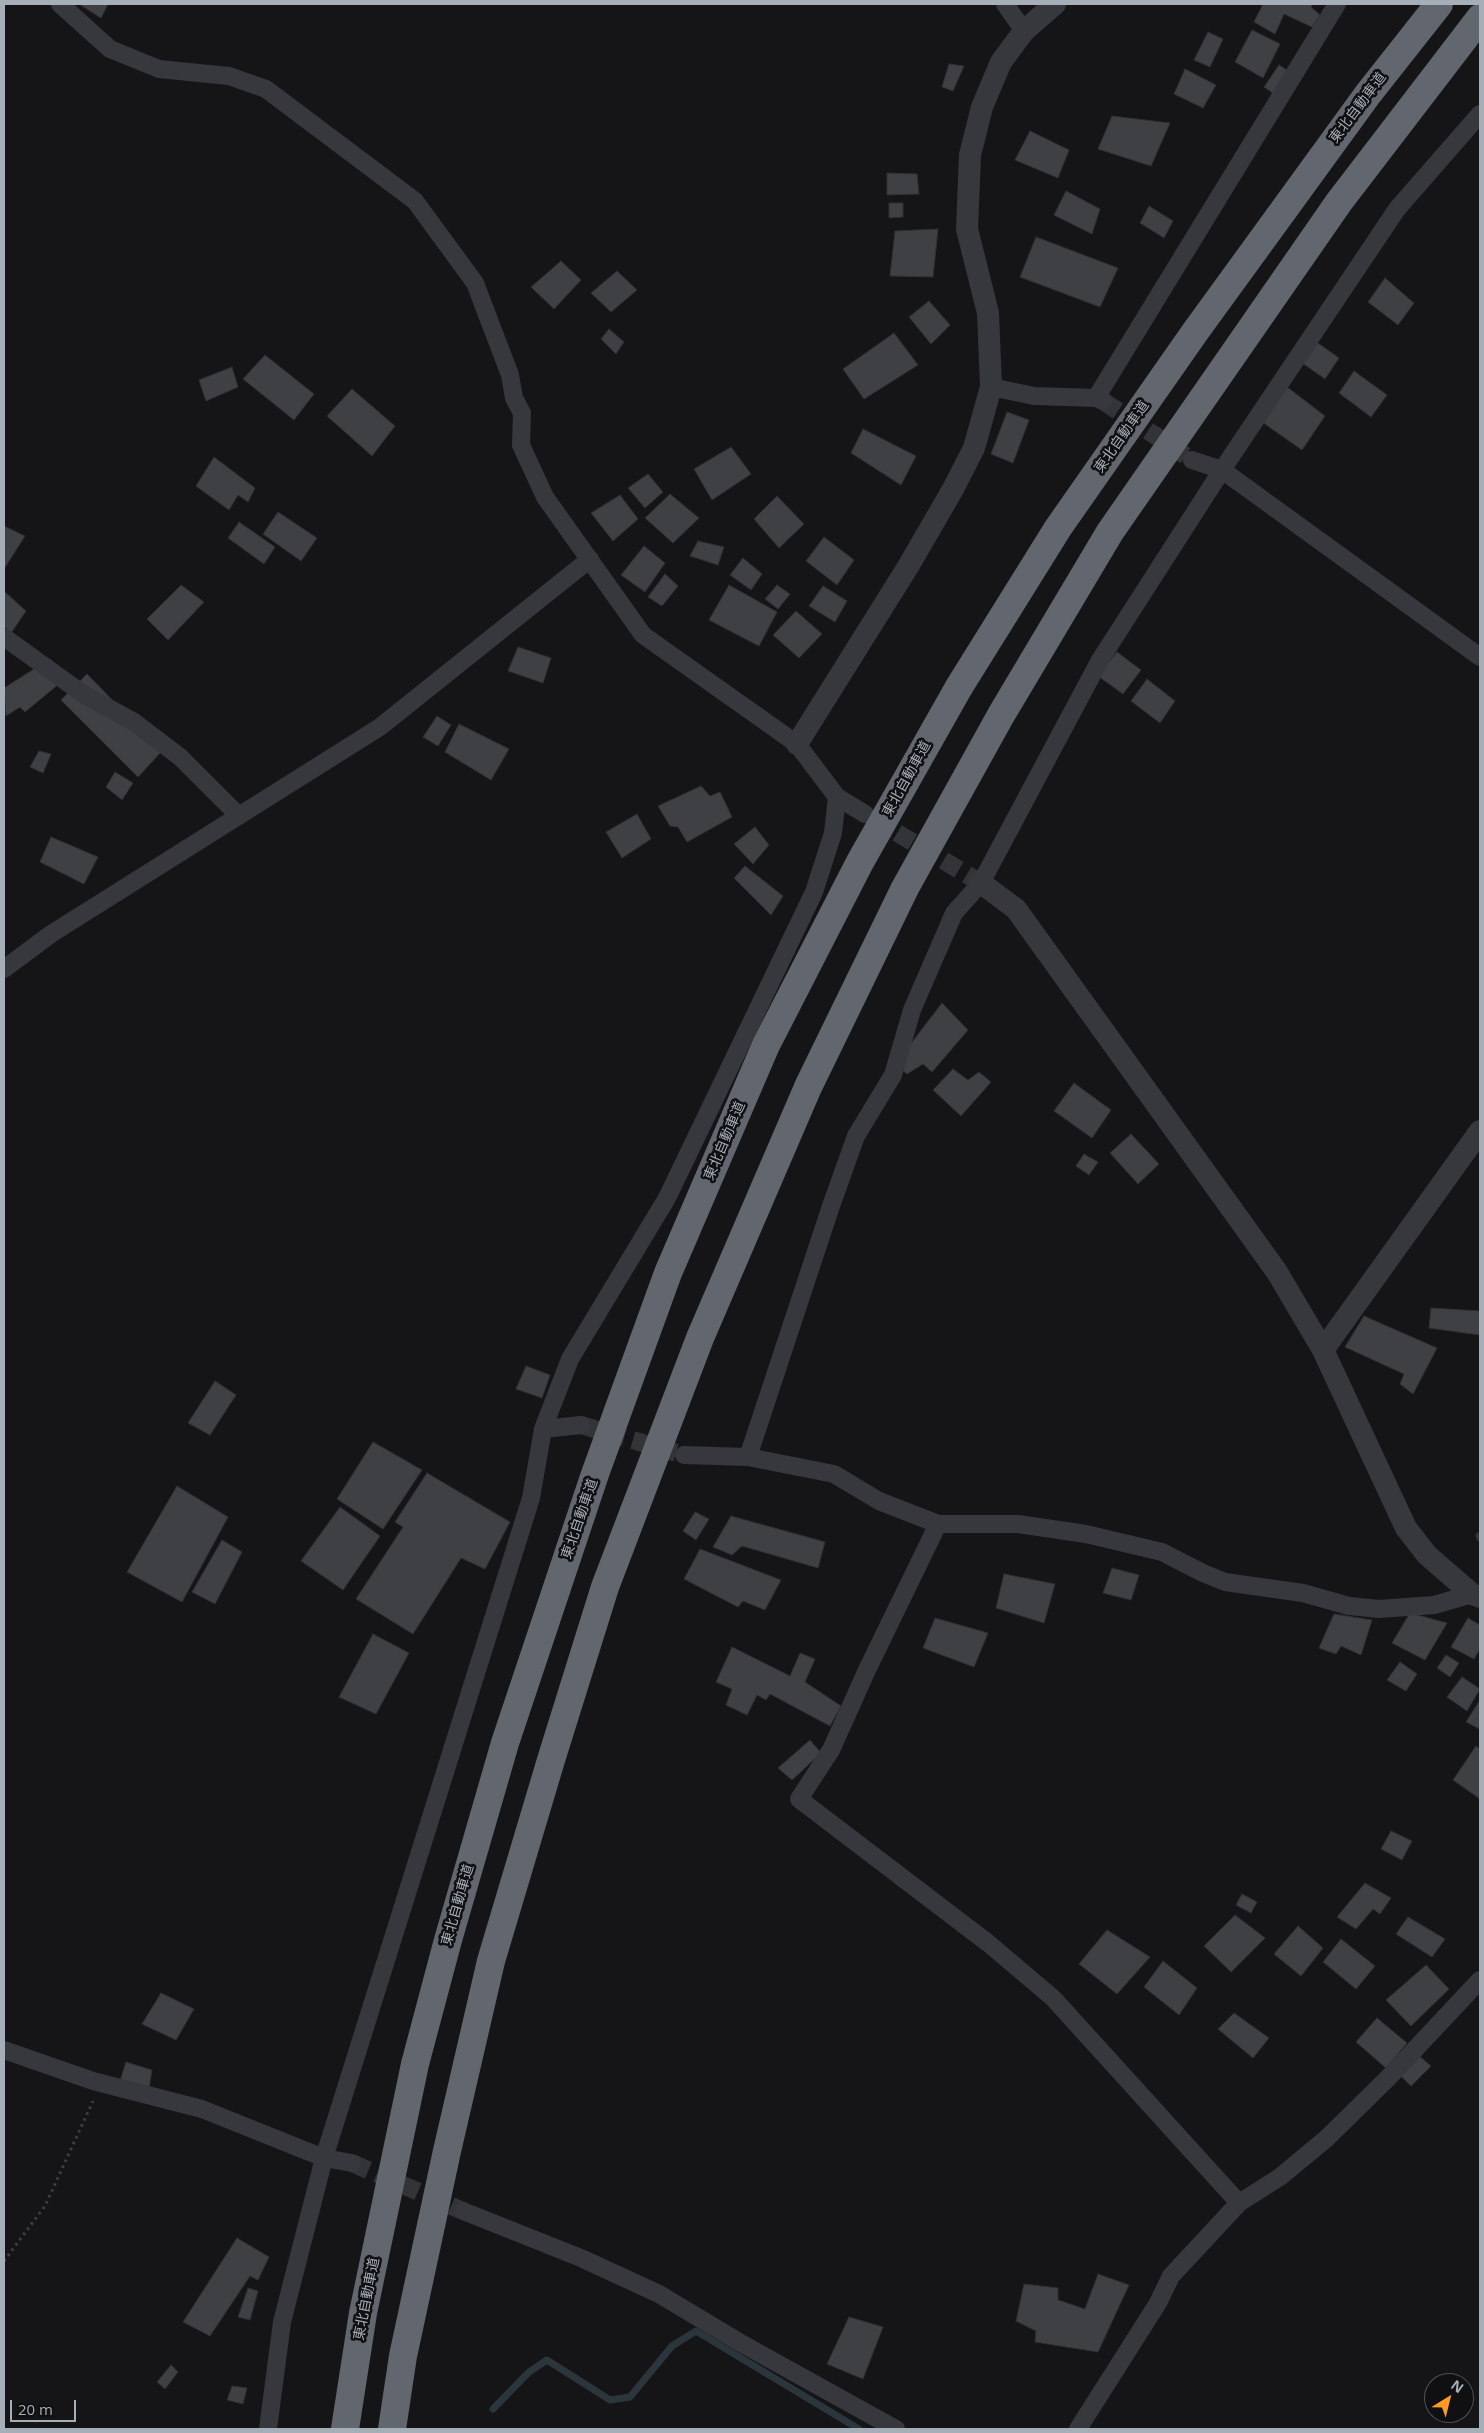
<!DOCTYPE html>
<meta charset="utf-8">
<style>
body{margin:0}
#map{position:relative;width:1484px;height:2433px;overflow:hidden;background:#151517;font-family:"Open Sans",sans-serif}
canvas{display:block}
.frame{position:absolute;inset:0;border:5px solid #a6aeb8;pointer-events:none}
.north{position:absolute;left:1424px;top:2373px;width:50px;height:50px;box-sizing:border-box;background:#101012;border:1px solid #4c4f54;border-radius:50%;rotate:36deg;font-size:14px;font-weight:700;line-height:20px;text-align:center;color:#a6aeb8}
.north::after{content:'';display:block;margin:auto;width:18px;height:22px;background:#fe9b27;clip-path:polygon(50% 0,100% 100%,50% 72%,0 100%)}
.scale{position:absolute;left:10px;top:2400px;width:66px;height:22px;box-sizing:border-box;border:2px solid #a6aeb8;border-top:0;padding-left:6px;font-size:15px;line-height:18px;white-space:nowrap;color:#a6aeb8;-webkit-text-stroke:4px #101012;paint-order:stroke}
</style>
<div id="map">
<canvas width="1484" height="2433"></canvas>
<div class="frame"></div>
<div class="north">N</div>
<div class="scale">20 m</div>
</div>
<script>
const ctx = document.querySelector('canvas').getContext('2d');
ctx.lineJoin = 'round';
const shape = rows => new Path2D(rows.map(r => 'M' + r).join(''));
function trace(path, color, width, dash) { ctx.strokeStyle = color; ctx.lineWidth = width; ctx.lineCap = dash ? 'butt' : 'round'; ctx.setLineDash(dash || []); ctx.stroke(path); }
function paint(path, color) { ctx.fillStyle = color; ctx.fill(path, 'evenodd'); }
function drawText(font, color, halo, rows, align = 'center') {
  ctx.font = font + ' "Open Sans","Noto Sans JP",sans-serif'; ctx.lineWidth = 5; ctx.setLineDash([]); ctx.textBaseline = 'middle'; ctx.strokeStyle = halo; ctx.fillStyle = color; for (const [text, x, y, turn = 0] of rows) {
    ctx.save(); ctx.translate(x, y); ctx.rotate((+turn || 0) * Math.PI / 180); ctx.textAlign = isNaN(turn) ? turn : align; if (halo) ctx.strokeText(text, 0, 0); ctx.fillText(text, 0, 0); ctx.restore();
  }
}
const stream = shape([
 [1479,1536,1480,1538],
 [493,2409,529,2372,547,2360,610,2400,630,2397,672,2346,696,2331,859,2429]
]);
const building = shape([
 [79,4,108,4,101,18,79,4],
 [1263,4,1313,4,1311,7,1320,15,1312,27,1284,14,1275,34,1254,22,1263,4],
 [1252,30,1280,44,1263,78,1235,62,1252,30],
 [1208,32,1223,39,1210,67,1194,60,1208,32],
 [949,64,964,66,953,91,942,87,949,64],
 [1279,65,1290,72,1277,96,1264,87,1279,65],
 [1185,69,1216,85,1203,108,1174,94,1185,69],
 [1112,116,1170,123,1151,166,1098,149,1112,116],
 [1030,131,1069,150,1058,178,1015,160,1030,131],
 [887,173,917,174,919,194,887,195,887,173],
 [1066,191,1100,209,1092,234,1054,215,1066,191],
 [889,203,903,203,903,217,889,218,889,203],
 [1149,206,1173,221,1164,238,1140,223,1149,206],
 [938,229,933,277,890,276,895,231,938,229],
 [1036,237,1118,268,1100,307,1020,277,1036,237],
 [561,261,581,280,554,309,531,287,561,261],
 [617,271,637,290,611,312,591,293,617,271],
 [1385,278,1414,303,1398,325,1368,302,1385,278],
 [929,301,950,325,931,344,909,317,929,301],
 [609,329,624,342,616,354,601,339,609,329],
 [894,333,918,365,864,399,843,369,894,333],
 [1315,341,1339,358,1325,379,1301,362,1315,341],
 [265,355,314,394,294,420,243,379,265,355],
 [232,367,238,387,206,401,199,380,232,367],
 [1354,371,1387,395,1371,417,1339,393,1354,371],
 [1287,387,1325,416,1302,450,1262,422,1287,387],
 [352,389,395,426,372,456,327,416,352,389],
 [1007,412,1029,420,1013,463,991,454,1007,412],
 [863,429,916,456,901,485,851,453,863,429],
 [731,447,751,474,712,500,694,469,731,447],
 [214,457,255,488,248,502,238,495,229,510,196,486,214,457],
 [648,474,663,492,645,508,628,488,648,474],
 [670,494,699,518,673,543,645,518,670,494],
 [620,495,638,519,613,541,591,513,620,495],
 [777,496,804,524,779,548,754,519,777,496],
 [278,512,317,538,301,561,263,534,278,512],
 [239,522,275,547,264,564,228,538,239,522],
 [4,526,25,536,4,569,4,526],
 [824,537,854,560,837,585,806,561,824,537],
 [698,541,724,547,718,565,690,556,698,541],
 [644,546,665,563,645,592,621,575,644,546],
 [743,558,762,574,751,590,730,575,743,558],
 [665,574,678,586,662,606,648,597,665,574],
 [181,585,204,602,168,640,147,619,181,585],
 [729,585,777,612,759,646,709,620,729,585],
 [777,585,790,594,778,609,765,599,777,585],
 [823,586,847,601,835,622,809,606,823,586],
 [4,591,26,611,11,633,4,626,4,591],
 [796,611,822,634,799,658,773,635,796,611],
 [518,647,551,658,543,683,508,671,518,647],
 [1117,652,1141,670,1123,694,1098,676,1117,652],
 [50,659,66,678,25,712,20,707,6,716,4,688,50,659],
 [87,674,162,751,138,777,61,700,87,674],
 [1147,679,1175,701,1160,723,1131,701,1147,679],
 [437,716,451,725,438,746,423,737,437,716],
 [459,724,509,749,491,780,445,752,459,724],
 [39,751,51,754,43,773,30,767,39,751],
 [115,772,133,783,122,800,106,787,115,772],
 [701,786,710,796,720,792,732,817,687,842,678,827,670,826,658,806,701,786],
 [637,814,651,839,622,858,606,832,637,814],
 [755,827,769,845,753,864,734,844,755,827],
 [51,837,98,857,84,884,40,862,51,837],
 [745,866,783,896,771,915,734,878,745,866],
 [942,1003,968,1030,932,1072,923,1064,907,1074,901,1069,906,1050,942,1003],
 [953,1069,968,1080,979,1072,991,1082,961,1116,933,1090,953,1069],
 [1074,1083,1111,1110,1092,1138,1054,1111,1074,1083],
 [1131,1134,1159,1164,1138,1184,1110,1153,1131,1134],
 [1084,1154,1098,1162,1089,1175,1076,1166,1084,1154],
 [1431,1308,1480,1311,1480,1335,1429,1328,1431,1308],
 [1364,1316,1437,1348,1413,1394,1400,1384,1404,1374,1345,1347,1364,1316],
 [526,1366,550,1375,542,1398,516,1389,526,1366],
 [215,1381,236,1395,210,1435,188,1423,215,1381],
 [373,1442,422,1470,383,1529,337,1499,373,1442],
 [427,1473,510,1522,485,1569,461,1558,413,1634,356,1599,403,1527,395,1522,427,1473],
 [177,1486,228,1517,182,1602,127,1572,177,1486],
 [340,1507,380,1536,343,1590,301,1561,340,1507],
 [695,1512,709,1519,696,1540,683,1531,695,1512],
 [731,1516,825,1542,818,1568,742,1546,732,1555,713,1547,731,1516],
 [222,1540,242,1552,215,1604,192,1592,222,1540],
 [700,1549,781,1580,765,1610,743,1601,738,1607,684,1579,700,1549],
 [1112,1568,1139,1575,1131,1600,1103,1593,1112,1568],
 [1004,1574,1055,1584,1044,1623,996,1608,1004,1574],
 [1410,1613,1447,1623,1425,1660,1392,1643,1410,1613],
 [1334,1614,1372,1620,1361,1655,1341,1646,1336,1654,1319,1648,1334,1614],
 [935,1618,988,1633,974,1667,923,1648,935,1618],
 [1468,1618,1480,1625,1480,1649,1474,1659,1451,1647,1468,1618],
 [373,1634,409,1653,376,1714,339,1697,373,1634],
 [732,1647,790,1676,800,1653,815,1659,805,1682,841,1706,830,1726,770,1694,766,1700,757,1695,747,1715,726,1705,732,1689,716,1682,732,1647],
 [1446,1655,1459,1663,1450,1677,1437,1668,1446,1655],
 [1400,1662,1417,1674,1406,1691,1387,1680,1400,1662],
 [1462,1677,1480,1689,1467,1711,1447,1697,1462,1677],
 [1480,1700,1480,1729,1466,1722,1480,1700],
 [810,1740,821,1753,792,1780,778,1768,810,1740],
 [1476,1746,1480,1749,1480,1799,1453,1780,1476,1746],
 [1391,1831,1412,1841,1402,1860,1381,1849,1391,1831],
 [1365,1883,1391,1898,1380,1914,1373,1909,1356,1929,1337,1917,1365,1883],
 [1242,1894,1257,1902,1251,1913,1236,1905,1242,1894],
 [1235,1915,1265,1938,1231,1972,1204,1946,1235,1915],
 [1408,1917,1445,1939,1432,1957,1396,1934,1408,1917],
 [1298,1926,1323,1948,1301,1976,1274,1954,1298,1926],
 [1107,1930,1150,1957,1117,1994,1079,1964,1107,1930],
 [1341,1939,1375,1966,1356,1989,1323,1962,1341,1939],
 [1163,1961,1197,1988,1179,2015,1144,1987,1163,1961],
 [1426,1965,1449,1989,1411,2026,1386,2000,1426,1965],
 [161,1993,194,2009,176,2040,142,2024,161,1993],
 [1234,2013,1269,2038,1253,2058,1218,2029,1234,2013],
 [1377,2018,1407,2043,1386,2068,1356,2042,1377,2018],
 [1418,2055,1431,2066,1411,2086,1400,2075,1418,2055],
 [126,2062,152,2070,149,2089,120,2081,126,2062],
 [237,2238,269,2257,258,2280,250,2276,210,2336,183,2322,237,2238],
 [1098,2274,1129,2285,1098,2352,1035,2342,1036,2331,1016,2321,1024,2284,1058,2288,1058,2300,1085,2309,1098,2274],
 [248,2288,258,2291,250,2320,238,2317,248,2288],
 [849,2317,883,2327,863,2379,827,2364,849,2317],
 [171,2365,178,2372,165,2389,157,2382,171,2365],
 [232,2386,247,2388,243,2404,227,2400,232,2386]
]);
const minorTunnel = shape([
 [1103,401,1192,460],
 [874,819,981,883],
 [581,1425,684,1455],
 [352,2163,463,2211]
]);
const path = shape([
 [4,2261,45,2206,93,2101]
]);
const minor = shape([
 [60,4,110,49,159,69,229,76,266,89,415,201,475,283,510,375,514,398,522,413,521,445,545,497,643,635,797,744,837,797,865,814],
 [1005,4,1024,31],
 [991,387,1034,396,1096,398],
 [1103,401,1096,398,1337,4],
 [1192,460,1222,470,1480,657],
 [4,637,83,694,134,722,180,757,239,816],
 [4,969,51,934,380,727,590,559],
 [543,1429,581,1425],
 [684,1455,748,1457,834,1474,879,1501,938,1524,1018,1524,1086,1534,1162,1552,1203,1573,1225,1582,1303,1593,1349,1606,1379,1609,1434,1605,1472,1594],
 [748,1457,831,1206,856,1136,893,1075,912,1010,954,913,981,883,1100,660,1222,470,1397,209,1480,114],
 [938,1524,867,1670,831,1750,799,1799,988,1943,1053,1998,1239,2203],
 [4,2050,93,2081,202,2109,324,2158,352,2163],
 [463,2211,581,2258,659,2294,739,2342,896,2429],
 [268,2429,282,2322,324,2158,531,1498,543,1429,570,1359,667,1198,814,892,833,833,837,797],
 [1078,2429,1158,2303,1171,2276,1239,2203,1280,2177,1327,2138,1389,2077,1480,1980]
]);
const tertiary = shape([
 [797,744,909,565,953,489,974,448,991,387,988,313,967,229,970,155,982,107,1001,62,1024,31,1055,4],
 [981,883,1016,909,1277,1272,1323,1350,1406,1528,1427,1555,1472,1594,1480,1597],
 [1323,1350,1480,1131]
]);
const motorway = shape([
 [345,2429,363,2313,415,2064,448,1940,505,1743,595,1474,668,1273,766,1045,860,862,959,687,1058,528,1195,332,1368,94,1439,4],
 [392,2429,403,2356,447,2151,491,1961,551,1760,605,1587,700,1338,808,1087,905,888,1001,715,1110,532,1339,202,1480,18]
]);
const streetNames = [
 ["東北自動車道",1358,108,-53],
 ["東北自動車道",1122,437,-55],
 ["東北自動車道",907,779,-61],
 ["東北自動車道",725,1141,-67],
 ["東北自動車道",580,1519,-71],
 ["東北自動車道",458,1905,-74],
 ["東北自動車道",367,2299,-79]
];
trace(stream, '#2a363c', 7);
paint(building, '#3f4044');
trace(building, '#2f3033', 1);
trace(minorTunnel, '#323437', 18, [18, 9]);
trace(path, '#3c3f44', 3, [2.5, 4]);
trace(minor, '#36383d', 18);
trace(tertiary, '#36383d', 22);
trace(motorway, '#62666e', 28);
drawText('14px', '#a6aeb8', '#101012', streetNames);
</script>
